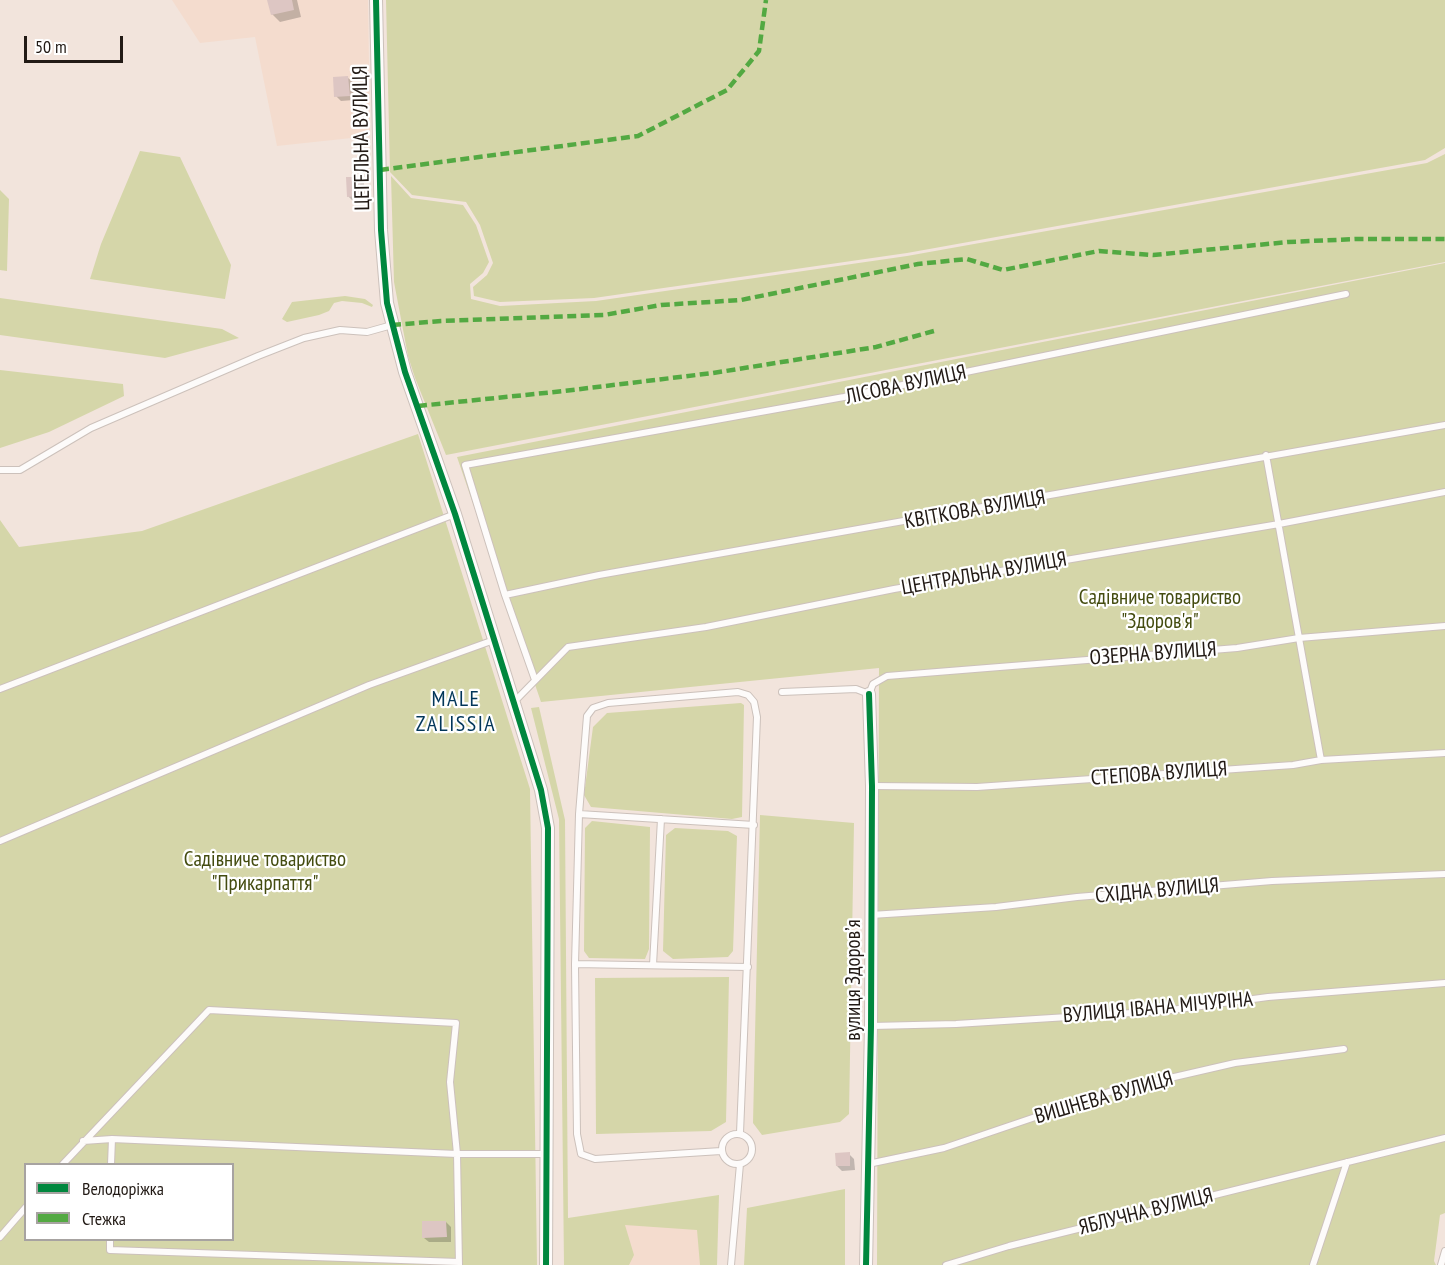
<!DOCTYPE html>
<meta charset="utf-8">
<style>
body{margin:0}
#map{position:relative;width:1445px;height:1265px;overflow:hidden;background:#f2e4dc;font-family:"PT Sans Narrow",sans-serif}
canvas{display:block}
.legend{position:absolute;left:24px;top:1163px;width:210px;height:78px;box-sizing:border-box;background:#fff;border:2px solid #a7a3a1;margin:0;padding:8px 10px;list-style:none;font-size:18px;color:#221a15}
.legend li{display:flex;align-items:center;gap:12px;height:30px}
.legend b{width:30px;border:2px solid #a7a3a1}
.scale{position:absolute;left:24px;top:36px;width:99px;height:27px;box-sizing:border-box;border:3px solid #221a15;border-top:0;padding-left:8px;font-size:18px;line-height:21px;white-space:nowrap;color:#221a15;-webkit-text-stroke:4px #fff;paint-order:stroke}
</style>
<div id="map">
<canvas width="1445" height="1265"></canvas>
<ul class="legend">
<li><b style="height:8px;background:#00873e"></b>Велодоріжка</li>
<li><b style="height:8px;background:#53a942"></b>Стежка</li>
</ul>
<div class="scale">50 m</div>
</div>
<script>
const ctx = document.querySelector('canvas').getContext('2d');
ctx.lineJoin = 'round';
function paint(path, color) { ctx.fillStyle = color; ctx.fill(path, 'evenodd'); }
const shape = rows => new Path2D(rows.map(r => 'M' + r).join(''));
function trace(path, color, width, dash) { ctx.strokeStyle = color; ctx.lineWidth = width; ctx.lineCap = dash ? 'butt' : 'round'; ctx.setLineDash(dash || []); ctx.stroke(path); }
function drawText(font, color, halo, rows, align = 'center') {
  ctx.font = font + ' "PT Sans Narrow",sans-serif'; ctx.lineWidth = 4.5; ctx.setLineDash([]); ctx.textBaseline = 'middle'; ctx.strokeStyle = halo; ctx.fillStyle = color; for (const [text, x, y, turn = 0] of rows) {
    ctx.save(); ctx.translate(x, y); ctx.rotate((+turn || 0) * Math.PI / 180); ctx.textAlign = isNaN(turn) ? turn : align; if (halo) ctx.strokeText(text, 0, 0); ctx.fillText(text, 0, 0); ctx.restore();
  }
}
const built = shape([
 [172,0,368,0,370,136,277,146,255,37,200,43],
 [713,1207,711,1265,568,1265,568,1221]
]);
const green = shape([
 [386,0,1445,0,1445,148,1425,160,907,253,594,298,500,302,474,296,473,287,487,275,493,263,480,225,466,202,412,195,390,172],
 [140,151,180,157,231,265,225,299,90,279,101,244],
 [1445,154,1445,262,446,455,415,378,408,356,394,282,391,176,411,198,463,205,476,225,489,262,483,273,470,284,471,299,500,306,596,301,907,256,1427,163],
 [0,190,9,199,7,271,0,270],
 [1445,263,1445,1213,1440,1215,1434,1261,1436,1265,877,1265,879,668,541,702,457,457],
 [345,296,365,299,373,305,372,307,362,303,342,301,334,303,329,311,319,315,287,322,282,319,292,302],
 [0,298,222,329,239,338,165,358,0,335],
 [0,370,123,384,124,396,49,432,0,448],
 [418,434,530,789,537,1265,0,1265,0,520,19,547,142,531],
 [26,1164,232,1164,232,1240,26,1240],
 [741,703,744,705,742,817,732,819,591,807,584,795,593,727,607,713],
 [539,707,565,820,568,1218,719,1195,717,1265,700,1265,697,1230,625,1225,634,1255,629,1265,564,1265,559,819,531,708],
 [760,815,854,823,849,1114,840,1122,762,1135,753,1123],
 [592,821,650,827,649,949,645,959,589,958,584,951,585,828],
 [675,828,728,831,737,836,733,951,728,957,673,959,663,951,666,835],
 [729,977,726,1122,711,1131,596,1134,595,978],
 [845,1189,845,1265,744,1265,747,1208]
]);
const shadow = shape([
 [269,0,297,0,301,17,280,22,272,14],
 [348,78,353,82,354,100,341,101,336,96],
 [359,178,364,183,365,200,353,201,348,196],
 [849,1154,854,1159,855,1170,842,1171,837,1166],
 [446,1222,451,1227,451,1242,429,1242,424,1238]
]);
const building = shape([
 [267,0,292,0,294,10,271,15],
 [348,76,350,96,334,97,333,77],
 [346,177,360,177,361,196,347,197],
 [850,1152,850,1166,836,1166,835,1153],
 [422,1221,446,1221,447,1237,422,1238]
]);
const lane = shape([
 [1266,455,1321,760],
 [0,470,20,470,91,428,258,356,304,338,340,330,367,332,392,325],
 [505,595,599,575,1445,425],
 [535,680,505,595,465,465,844,397,1346,294],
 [0,689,455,514],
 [782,692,856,689,869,694,873,684,887,676,1237,648,1299,638,1445,626],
 [514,702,568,647,706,627,894,589,1279,524,1445,492],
 [872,786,977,787,1293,765,1321,760,1445,753],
 [579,814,754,825],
 [0,841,369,685,494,640],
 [871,915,996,907,1077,897,1272,881,1445,874],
 [575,964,748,967],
 [653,965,661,819],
 [872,1026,956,1024,1164,1011,1268,997,1445,983],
 '722 1149a15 15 0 1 1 30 0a15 15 0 1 1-30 0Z',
 [83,1141,112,1139,457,1154,547,1154],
 [721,1151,595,1159,581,1154,577,1134,575,964,579,814,587,716,593,708,608,703,738,692,748,695,754,702,757,717,740,1133],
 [63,1164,209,1010,456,1023,450,1082,457,1154,459,1265],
 [111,1164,112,1139],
 [868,1164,944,1148,1109,1092,1235,1063,1344,1049],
 [0,1237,26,1207],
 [110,1240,110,1250,459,1262],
 [731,1265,740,1164],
 [946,1265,1009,1246,1445,1138],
 [1313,1265,1347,1162],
 [1441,1265,1445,1251]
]);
const street = shape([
 [376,0,381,230,387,303,405,372,455,514,541,790,548,828,546,1265],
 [866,1265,871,1026,872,786,869,694]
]);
const quiet = shape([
 [380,170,638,136,727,90,759,51,766,0],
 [392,325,441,321,604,315,661,305,741,300,918,264,967,259,1003,270,1099,251,1153,255,1288,242,1357,239,1445,239],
 [418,406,564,391,713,373,876,347,934,331]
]);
const cycleway = shape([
 [376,0,381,230,387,303,405,372,455,514,541,790,548,828,546,1265],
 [866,1265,871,1026,872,786,869,694]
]);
const streetNames = [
 ["ЦЕГЕЛЬНА ВУЛИЦЯ",362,138,-91],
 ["ЛІСОВА ВУЛИЦЯ",906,385,-12],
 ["КВІТКОВА ВУЛИЦЯ",975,510,-10],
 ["ЦЕНТРАЛЬНА ВУЛИЦЯ",984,574,-10],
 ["ОЗЕРНА ВУЛИЦЯ",1153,654,-4],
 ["СТЕПОВА ВУЛИЦЯ",1159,774,-4],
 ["СХІДНА ВУЛИЦЯ",1157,891,-5],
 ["вулиця Здоровʼя",854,980,-90],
 ["ВУЛИЦЯ ІВАНА МІЧУРІНА",1158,1008,-5],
 ["ВИШНЕВА ВУЛИЦЯ",1104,1098,-16],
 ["ЯБЛУЧНА ВУЛИЦЯ",1146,1212,-14]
];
const parkNames = [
 ["Садівниче товариство",1160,598],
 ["\"Здоров'я\"",1160,622],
 ["Садівниче товариство",265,860],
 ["\"Прикарпаття\"",265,884]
];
const neighbourhoodNames = [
 ["MALE",456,700],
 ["ZALISSIA",456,725]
];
paint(built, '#f4dcce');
paint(green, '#d5d6a9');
paint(shadow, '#0003');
paint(building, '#ddc6c3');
trace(lane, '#ccc1bb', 8);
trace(street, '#ccc1bb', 14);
trace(lane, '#fdfbfa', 6);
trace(street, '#fdfbfa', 12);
trace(quiet, '#53a942', 4.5, [9, 4.5]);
trace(cycleway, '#00873e', 6);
drawText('21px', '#221a15', '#fff', streetNames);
drawText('21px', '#444c10', '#fff', parkNames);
ctx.letterSpacing = '1.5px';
drawText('22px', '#023659', '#fff', neighbourhoodNames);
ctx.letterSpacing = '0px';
</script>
